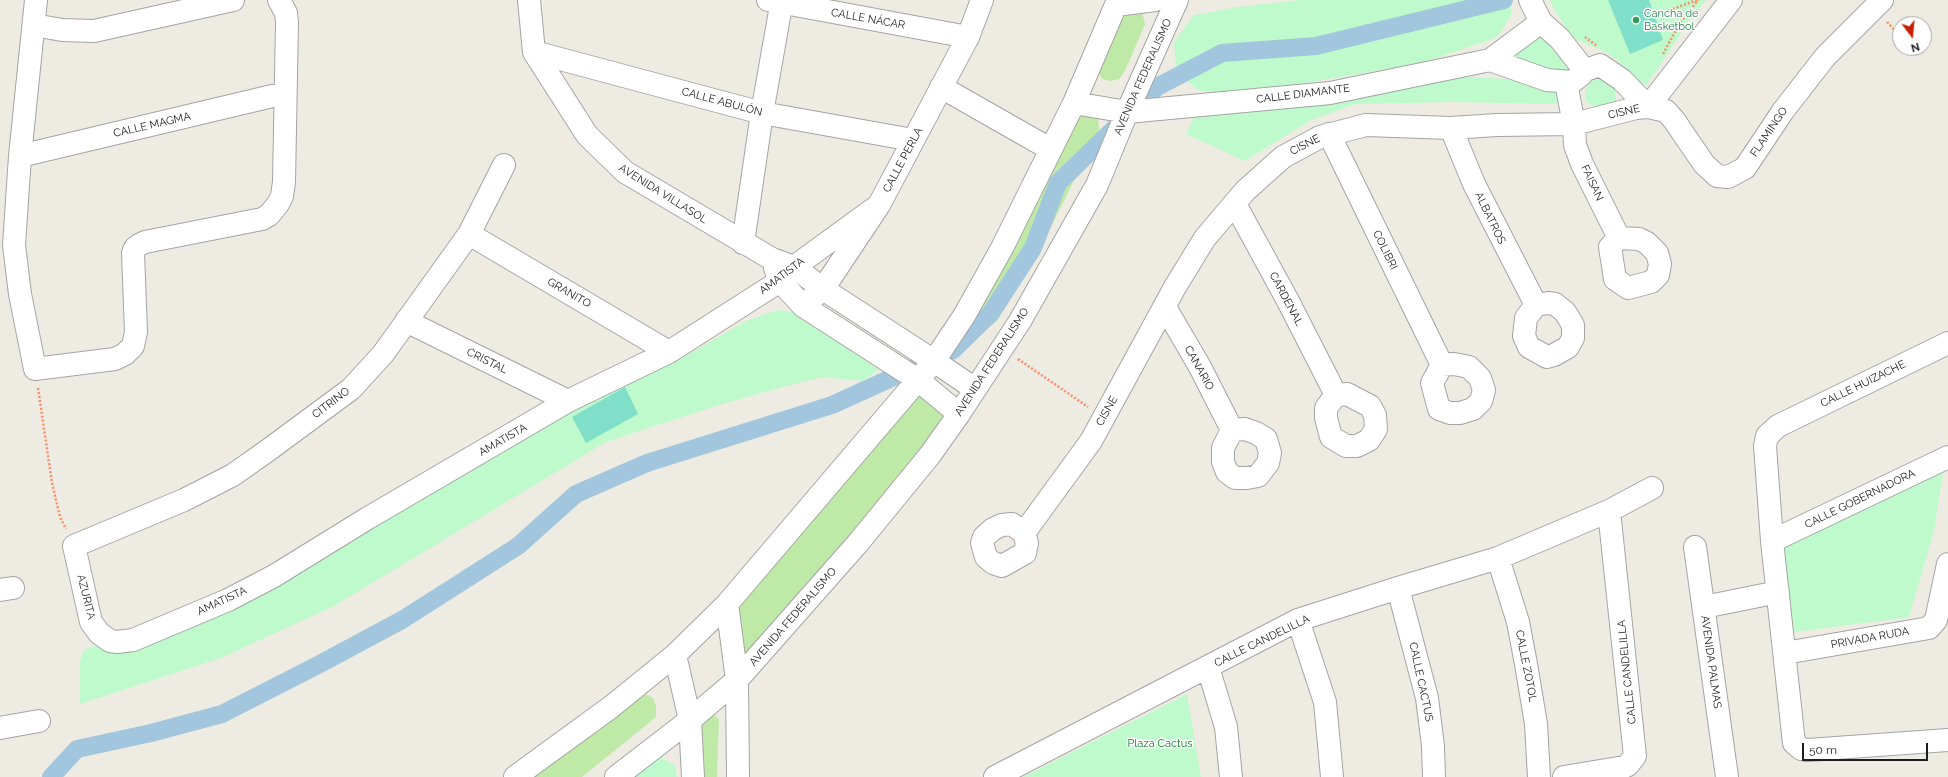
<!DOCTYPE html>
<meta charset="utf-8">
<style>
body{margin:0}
#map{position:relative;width:1948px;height:777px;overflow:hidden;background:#eeece2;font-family:Raleway,sans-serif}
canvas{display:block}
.north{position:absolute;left:1892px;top:16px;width:40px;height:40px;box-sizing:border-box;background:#fff;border:1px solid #a5a5a5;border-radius:50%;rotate:164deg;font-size:11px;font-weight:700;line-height:16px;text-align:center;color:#1d1d1d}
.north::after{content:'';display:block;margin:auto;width:14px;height:18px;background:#c91e00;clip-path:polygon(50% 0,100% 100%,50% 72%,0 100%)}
.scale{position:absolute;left:1802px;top:743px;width:126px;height:18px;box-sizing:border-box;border:2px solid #1d1d1d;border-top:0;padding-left:5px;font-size:12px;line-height:14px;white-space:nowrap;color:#1d1d1d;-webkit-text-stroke:3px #fff;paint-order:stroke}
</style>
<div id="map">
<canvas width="1948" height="777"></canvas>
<div class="north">N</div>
<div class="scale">50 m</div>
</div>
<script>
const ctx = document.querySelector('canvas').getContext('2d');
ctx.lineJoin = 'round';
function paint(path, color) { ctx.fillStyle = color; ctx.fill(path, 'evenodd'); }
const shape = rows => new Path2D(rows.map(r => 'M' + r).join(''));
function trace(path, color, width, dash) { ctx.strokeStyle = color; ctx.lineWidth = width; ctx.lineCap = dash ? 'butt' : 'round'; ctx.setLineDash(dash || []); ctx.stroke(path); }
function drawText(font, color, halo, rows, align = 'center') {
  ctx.font = font + ' Raleway,sans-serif'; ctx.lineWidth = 3; ctx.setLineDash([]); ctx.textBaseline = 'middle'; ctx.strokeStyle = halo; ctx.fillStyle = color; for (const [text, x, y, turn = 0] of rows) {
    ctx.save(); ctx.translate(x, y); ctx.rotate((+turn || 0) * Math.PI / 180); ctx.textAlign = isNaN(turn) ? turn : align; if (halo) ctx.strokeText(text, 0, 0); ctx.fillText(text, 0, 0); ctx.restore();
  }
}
const grass = shape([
 [1142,11,1145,24,1125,71,1119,79,1110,81,1102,79,1098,71,1119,12],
 [1076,112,1098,117,1099,130,1046,237,997,321,988,327,975,323,978,307],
 [919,381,959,414,737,678,733,597],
 [636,694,648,695,653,698,656,706,656,717,582,777,525,777],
 [713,714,719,719,717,777,699,777,700,721]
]);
const park = shape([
 [1300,0,1511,0,1511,15,1500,34,1492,39,1422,63,1311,82,1228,94,1198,90,1176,71,1174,42,1194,15,1237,7],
 [1549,0,1706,0,1691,18,1647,85,1637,82,1629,70,1606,52,1577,40,1566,28],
 [1536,32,1565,60,1569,69,1565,74,1532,66,1516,59,1516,52],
 [1444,76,1509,79,1552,90,1560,97,1558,104,1453,102,1356,104,1311,120,1245,161,1186,134,1197,112],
 [1607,77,1613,81,1615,89,1616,103,1595,108,1586,101,1585,91,1594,78],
 [777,310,794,312,806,319,879,370,862,381,823,377,779,388,719,405,606,442,334,606,221,658,80,704,80,661,84,650,102,643,138,641,628,376,687,355,746,321],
 [1944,467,1934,531,1909,617,1794,632,1783,546],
 [1187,694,1201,777,1023,777],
 [656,754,675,766,677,777,625,777]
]);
const pitch = shape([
 [1608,0,1649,0,1663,40,1630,54],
 [625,387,638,414,586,443,572,417]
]);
const canal = shape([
 [51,777,77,749,151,733,222,714,316,666,402,620,518,546,576,494,647,463,832,405,953,350,991,313,1033,248,1058,183,1157,87,1222,53,1316,46,1504,0]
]);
const path = shape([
 [1654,16,1697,0],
 [1887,22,1900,36],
 [1585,37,1597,46],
 [1910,48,1914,53],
 [1663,54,1680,23,1698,0],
 [1018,359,1088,407],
 [38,388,52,483,60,517,66,529]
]);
const minor = shape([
 [36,0,20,156,14,245,20,294,35,369,115,359,125,354,133,346,136,332,133,253,135,248,139,245,145,242,262,219,269,215,278,204,282,196,284,182,287,22,286,13,279,0],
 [529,0,534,52,587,135,625,172,772,259,794,267,823,289,934,361,975,389],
 [768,0,968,37],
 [1116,5,1155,0],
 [34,25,62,30,94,31,233,0],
 [534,52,762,113,913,140],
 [1490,60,1547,80,1572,82,1581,75,1581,66,1560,39,1541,22,1530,0],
 [1583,71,1600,65,1622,80,1648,107],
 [1566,83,1574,124,1575,145,1582,164,1619,238,1639,239,1647,243,1657,253,1660,264,1658,275,1651,282,1628,288,1615,279,1610,247,1619,238],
 [941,87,1050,149],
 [1074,103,1127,112,1330,93,1490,60,1541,22],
 [1648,107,1731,0],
 [1451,128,1474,184,1536,305,1548,303,1555,304,1565,312,1573,325,1573,338,1568,347,1554,355,1547,357,1529,347,1524,336,1526,318,1536,305],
 [1329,134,1442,365,1454,364,1469,367,1480,378,1484,390,1481,401,1473,409,1460,413,1450,413,1439,409,1432,383,1442,365],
 [20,156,285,93],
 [504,165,469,234,383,354,351,389,267,451,233,475,184,500,74,546,91,622,99,633,110,641,117,642,133,640,228,600,274,576,368,518,568,401,669,352,780,281,794,267,879,205],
 [1235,204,1288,301,1336,395,1347,394,1370,406,1375,415,1376,429,1369,440,1357,446,1346,446,1331,437,1326,418,1326,408,1336,395],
 [469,234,669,352],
 [743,243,762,113,782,0],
 [775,268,780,281,803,306,918,380,959,414],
 [803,306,823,289,879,205,968,37,982,0],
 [1165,307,1200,367,1232,430,1245,429,1256,433,1266,439,1270,453,1268,463,1258,476,1247,478,1235,478,1227,472,1223,462,1223,448,1232,430],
 [406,321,568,401],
 [1948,343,1778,426,1767,436,1765,446,1772,541,1794,743,1801,749,1808,750,1948,740],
 [1024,533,1012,524,1002,525,993,529,984,537,982,543,986,557,993,563,1002,566,1025,553,1027,543,1024,533,1091,441,1175,287,1205,238,1245,191,1283,157,1320,137,1366,125,1451,128,1497,125,1574,124,1636,108,1648,107,1666,111,1674,120,1704,164,1717,176,1728,177,1745,168,1783,111,1825,57,1882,0],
 [1772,541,1948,457],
 [1695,547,1727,777],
 [1498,558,1518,622,1526,664,1536,724,1539,777],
 [1398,588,1427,698,1433,746,1434,777],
 [0,590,13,588],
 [727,604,737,680,738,777],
 [1704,607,1778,592],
 [1298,620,1325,702,1332,777],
 [1785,653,1929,628,1936,620,1948,564],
 [675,655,690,720,693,777],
 [1208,667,1226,727,1231,777],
 [0,728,39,721],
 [515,777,611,707,675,655,727,604,934,361,964,316,1002,248,1074,103,1118,0],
 [616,777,690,720,737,680,858,543,930,455,959,414,1020,321,1097,185,1127,112,1177,0],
 [995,777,1298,620,1398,588,1498,558,1609,511,1652,488],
 [1564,777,1624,767,1628,765,1635,756,1609,511]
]);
const markers = [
 [1636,20,4,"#2e9e5b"]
];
const leisureNames = [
 ["Cancha de",1644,14],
 ["Basketbol",1644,27]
];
const streetNames = [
 ["CALLE NÁCAR",868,19,10],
 ["AVENIDA FEDERALISMO",1143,77,-66],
 ["CALLE DIAMANTE",1303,94,-7],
 ["CALLE ABULÓN",722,102,15],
 ["CISNE",1624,112,-13],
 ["CALLE MAGMA",152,125,-13],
 ["FLAMINGO",1769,132,-56],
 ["CISNE",1305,145,-27],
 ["CALLE PERLA",903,160,-62],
 ["FAISAN",1592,183,65],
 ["AVENIDA VILLASOL",663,194,32],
 ["ALBATROS",1490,218,64],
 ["COLIBRI",1385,250,64],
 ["AMATISTA",782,276,-37],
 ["GRANITO",569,293,30],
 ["CARDENAL",1286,299,62],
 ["CRISTAL",487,361,26],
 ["AVENIDA FEDERALISMO",992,362,-57],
 ["CANARIO",1199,368,61],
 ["CALLE HUIZACHE",1863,384,-26],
 ["CITRINO",331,403,-37],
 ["CISNE",1107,411,-61],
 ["AMATISTA",503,440,-30],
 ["CALLE GOBERNADORA",1860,499,-26],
 ["AZURITA",86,597,76],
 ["AMATISTA",222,601,-25],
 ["AVENIDA FEDERALISMO",793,617,-49],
 ["PRIVADA RUDA",1870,638,-10],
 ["CALLE CANDELILLA",1262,641,-26],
 ["AVENIDA PALMAS",1711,662,82],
 ["CALLE ZOTOL",1526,666,79],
 ["CALLE CANDELILLA",1627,672,-96],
 ["CALLE CACTUS",1421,682,78]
];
const parkNames = [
 ["Plaza Cactus",1160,744]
];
paint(grass, '#bee9a7');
paint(park, '#befacb');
paint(pitch, '#7fdfc8');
trace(canal, '#a2c6dd', 18);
trace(minor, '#a4a4a4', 24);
trace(path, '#fb8c66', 2.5, [2, 2]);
trace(minor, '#fff', 22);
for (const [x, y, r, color] of markers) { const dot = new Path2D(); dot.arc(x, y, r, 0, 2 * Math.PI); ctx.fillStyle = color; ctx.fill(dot); trace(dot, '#fff', 1.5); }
drawText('11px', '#27864d', '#fff', leisureNames, 'left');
drawText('11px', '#1d1d1d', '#fff', streetNames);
drawText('11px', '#0a7b25', '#fff', parkNames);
</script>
